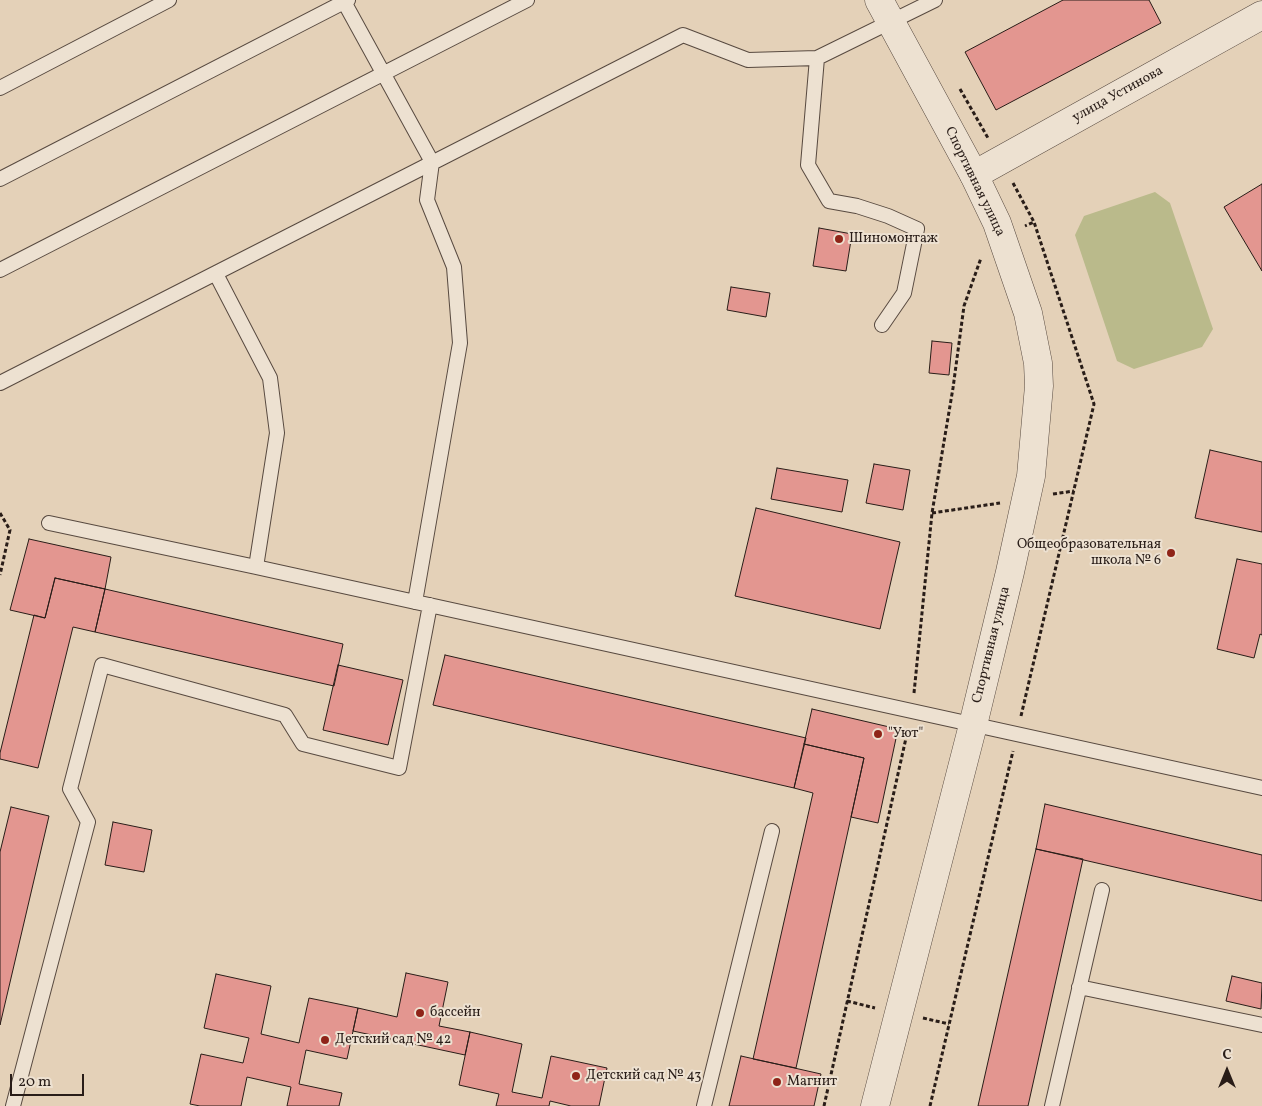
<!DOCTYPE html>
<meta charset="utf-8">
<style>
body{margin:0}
#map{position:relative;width:1262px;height:1106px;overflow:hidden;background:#e4d1b8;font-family:Vollkorn,serif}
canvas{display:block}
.north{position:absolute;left:1202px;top:1046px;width:50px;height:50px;-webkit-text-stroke:4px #ede1d1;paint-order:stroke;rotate:0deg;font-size:14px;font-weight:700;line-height:20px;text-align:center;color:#291d18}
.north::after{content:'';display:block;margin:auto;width:18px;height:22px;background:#291d18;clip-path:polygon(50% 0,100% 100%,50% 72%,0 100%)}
.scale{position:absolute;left:10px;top:1074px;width:74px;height:22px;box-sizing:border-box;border:2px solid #291d18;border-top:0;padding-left:6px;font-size:15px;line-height:18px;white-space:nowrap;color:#291d18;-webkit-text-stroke:4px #ede1d1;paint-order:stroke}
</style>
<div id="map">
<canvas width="1262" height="1106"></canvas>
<div class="north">С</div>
<div class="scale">20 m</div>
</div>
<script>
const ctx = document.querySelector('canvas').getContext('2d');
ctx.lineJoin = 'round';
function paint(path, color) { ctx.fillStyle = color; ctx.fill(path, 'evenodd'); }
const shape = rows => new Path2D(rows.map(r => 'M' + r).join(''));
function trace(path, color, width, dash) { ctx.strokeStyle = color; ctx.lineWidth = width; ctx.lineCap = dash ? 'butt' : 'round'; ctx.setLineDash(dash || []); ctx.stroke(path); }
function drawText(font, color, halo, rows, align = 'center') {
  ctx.font = font + ' Vollkorn,serif'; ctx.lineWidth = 4; ctx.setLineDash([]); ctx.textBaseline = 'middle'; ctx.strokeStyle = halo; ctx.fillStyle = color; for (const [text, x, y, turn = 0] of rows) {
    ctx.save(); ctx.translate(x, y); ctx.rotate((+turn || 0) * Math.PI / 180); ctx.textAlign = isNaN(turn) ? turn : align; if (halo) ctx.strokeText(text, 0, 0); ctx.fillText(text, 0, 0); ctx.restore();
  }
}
const green = shape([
 [1155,192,1170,203,1213,329,1202,347,1134,369,1117,361,1075,235,1084,216]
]);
const building = shape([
 [1063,0,1149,0,1161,23,996,110,965,52,1063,0],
 [1262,184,1262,271,1224,207,1262,184],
 [819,228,852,234,846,271,813,266,819,228],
 [731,287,770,293,766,317,727,310,731,287],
 [932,341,952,343,949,375,929,373,932,341],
 [1210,450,1262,462,1262,532,1195,518,1210,450],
 [874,464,910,470,903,510,866,503,874,464],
 [777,468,848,480,842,512,771,499,777,468],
 [756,508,900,542,880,629,735,596,756,508],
 [29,539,111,557,105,589,55,578,45,618,10,610,29,539],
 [1237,559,1262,564,1262,635,1260,634,1254,658,1217,649,1237,559],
 [55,578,105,589,95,632,73,627,38,768,0,759,0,753,34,615,45,618,55,578],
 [105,589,343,644,334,686,95,632,105,589],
 [445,655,806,738,794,788,433,705,445,655],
 [338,665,403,680,388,745,323,730,338,665],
 [812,709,898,729,878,823,851,817,864,758,804,744,812,709],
 [804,744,864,758,796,1068,753,1059,813,793,794,788,804,744],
 [1045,804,1262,855,1262,901,1036,849,1045,804],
 [11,807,49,816,0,1025,0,852,11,807],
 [113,822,152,830,144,872,105,865,113,822],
 [1036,849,1083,859,1054,989,1028,1106,978,1106,1036,849],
 [406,973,448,982,439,1026,470,1032,465,1055,353,1031,358,1008,397,1017,406,973],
 [216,974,271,986,261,1034,299,1043,309,998,358,1008,347,1059,306,1050,299,1084,342,1093,339,1106,287,1106,291,1087,247,1077,241,1106,200,1106,190,1104,201,1054,243,1063,249,1038,204,1028,216,974],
 [1232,976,1262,983,1261,1009,1226,1001,1232,976],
 [470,1032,522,1044,512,1092,542,1098,551,1056,607,1068,599,1106,571,1106,550,1101,549,1106,496,1106,499,1094,459,1085,470,1032],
 [741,1056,821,1074,814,1106,729,1106,741,1056]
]);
const path = shape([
 [960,89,988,138],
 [1013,183,1034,222],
 [1053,494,1074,491],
 [0,513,10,530,0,575],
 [932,513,1000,503],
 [914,693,932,513,953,388,964,306,981,258],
 [1021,716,1094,404,1034,222,1025,226],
 [847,1001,875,1008],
 [923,1018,949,1024],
 [824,1106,908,729],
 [930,1106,1013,751]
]);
const service = shape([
 [343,0,432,162,427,200,454,267,460,343,415,602],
 [817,58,808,165,829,201,857,206,888,216,917,229,904,293,882,325],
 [0,88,169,0],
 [0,179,348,0],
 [0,270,527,0],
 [216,274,270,378,277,433,256,567,1262,788],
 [0,383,683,35,748,60,817,58,935,0],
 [49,523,256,567],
 [1079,987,1262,1025],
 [13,1106,88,822,70,789,102,665,285,715,303,744,399,768,430,605],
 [704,1106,772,831],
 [1052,1106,1102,890]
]);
const minor = shape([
 [974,175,1262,15]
]);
const tertiary = shape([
 [875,1106,973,725,1010,572,1031,476,1039,386,1038,363,1028,313,997,223,974,175,879,0]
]);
const markers = [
 [839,239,5,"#8f2418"],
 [1171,553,5,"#8f2418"],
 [878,734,5,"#8f2418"],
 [420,1013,5,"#8f2418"],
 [325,1040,5,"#8f2418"],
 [576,1076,5,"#8f2418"],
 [777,1082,5,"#8f2418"]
];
const streetNames = [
 ["улица Устинова",1118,95,-29],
 ["Спортивная улица",974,182,64],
 ["Спортивная улица",992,645,-76]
];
const poiNames = [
 ["Шиномонтаж",849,239],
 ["Общеобразовательная",1161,545,"right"],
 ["школа № 6",1161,561,"right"],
 ["\"Уют\"",888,734],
 ["бассейн",430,1013],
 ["Детский сад № 42",335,1040],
 ["Детский сад № 43",586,1076],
 ["Магнит",787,1082]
];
paint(green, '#baba8b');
paint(building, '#e39690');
trace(building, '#291d18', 1);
trace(service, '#584a40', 16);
trace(minor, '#584a40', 29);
trace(tertiary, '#584a40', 29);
trace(path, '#291d18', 3, [4, 2.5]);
trace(service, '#ede1d1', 14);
trace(minor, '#ede1d1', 28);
trace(tertiary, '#ede1d1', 28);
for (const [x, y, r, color] of markers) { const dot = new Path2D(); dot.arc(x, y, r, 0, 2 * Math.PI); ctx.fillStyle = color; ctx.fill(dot); trace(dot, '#ede1d1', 2); }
drawText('14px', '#291d18', '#ede1d1', streetNames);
drawText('14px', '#291d18', '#ede1d1', poiNames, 'left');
</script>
